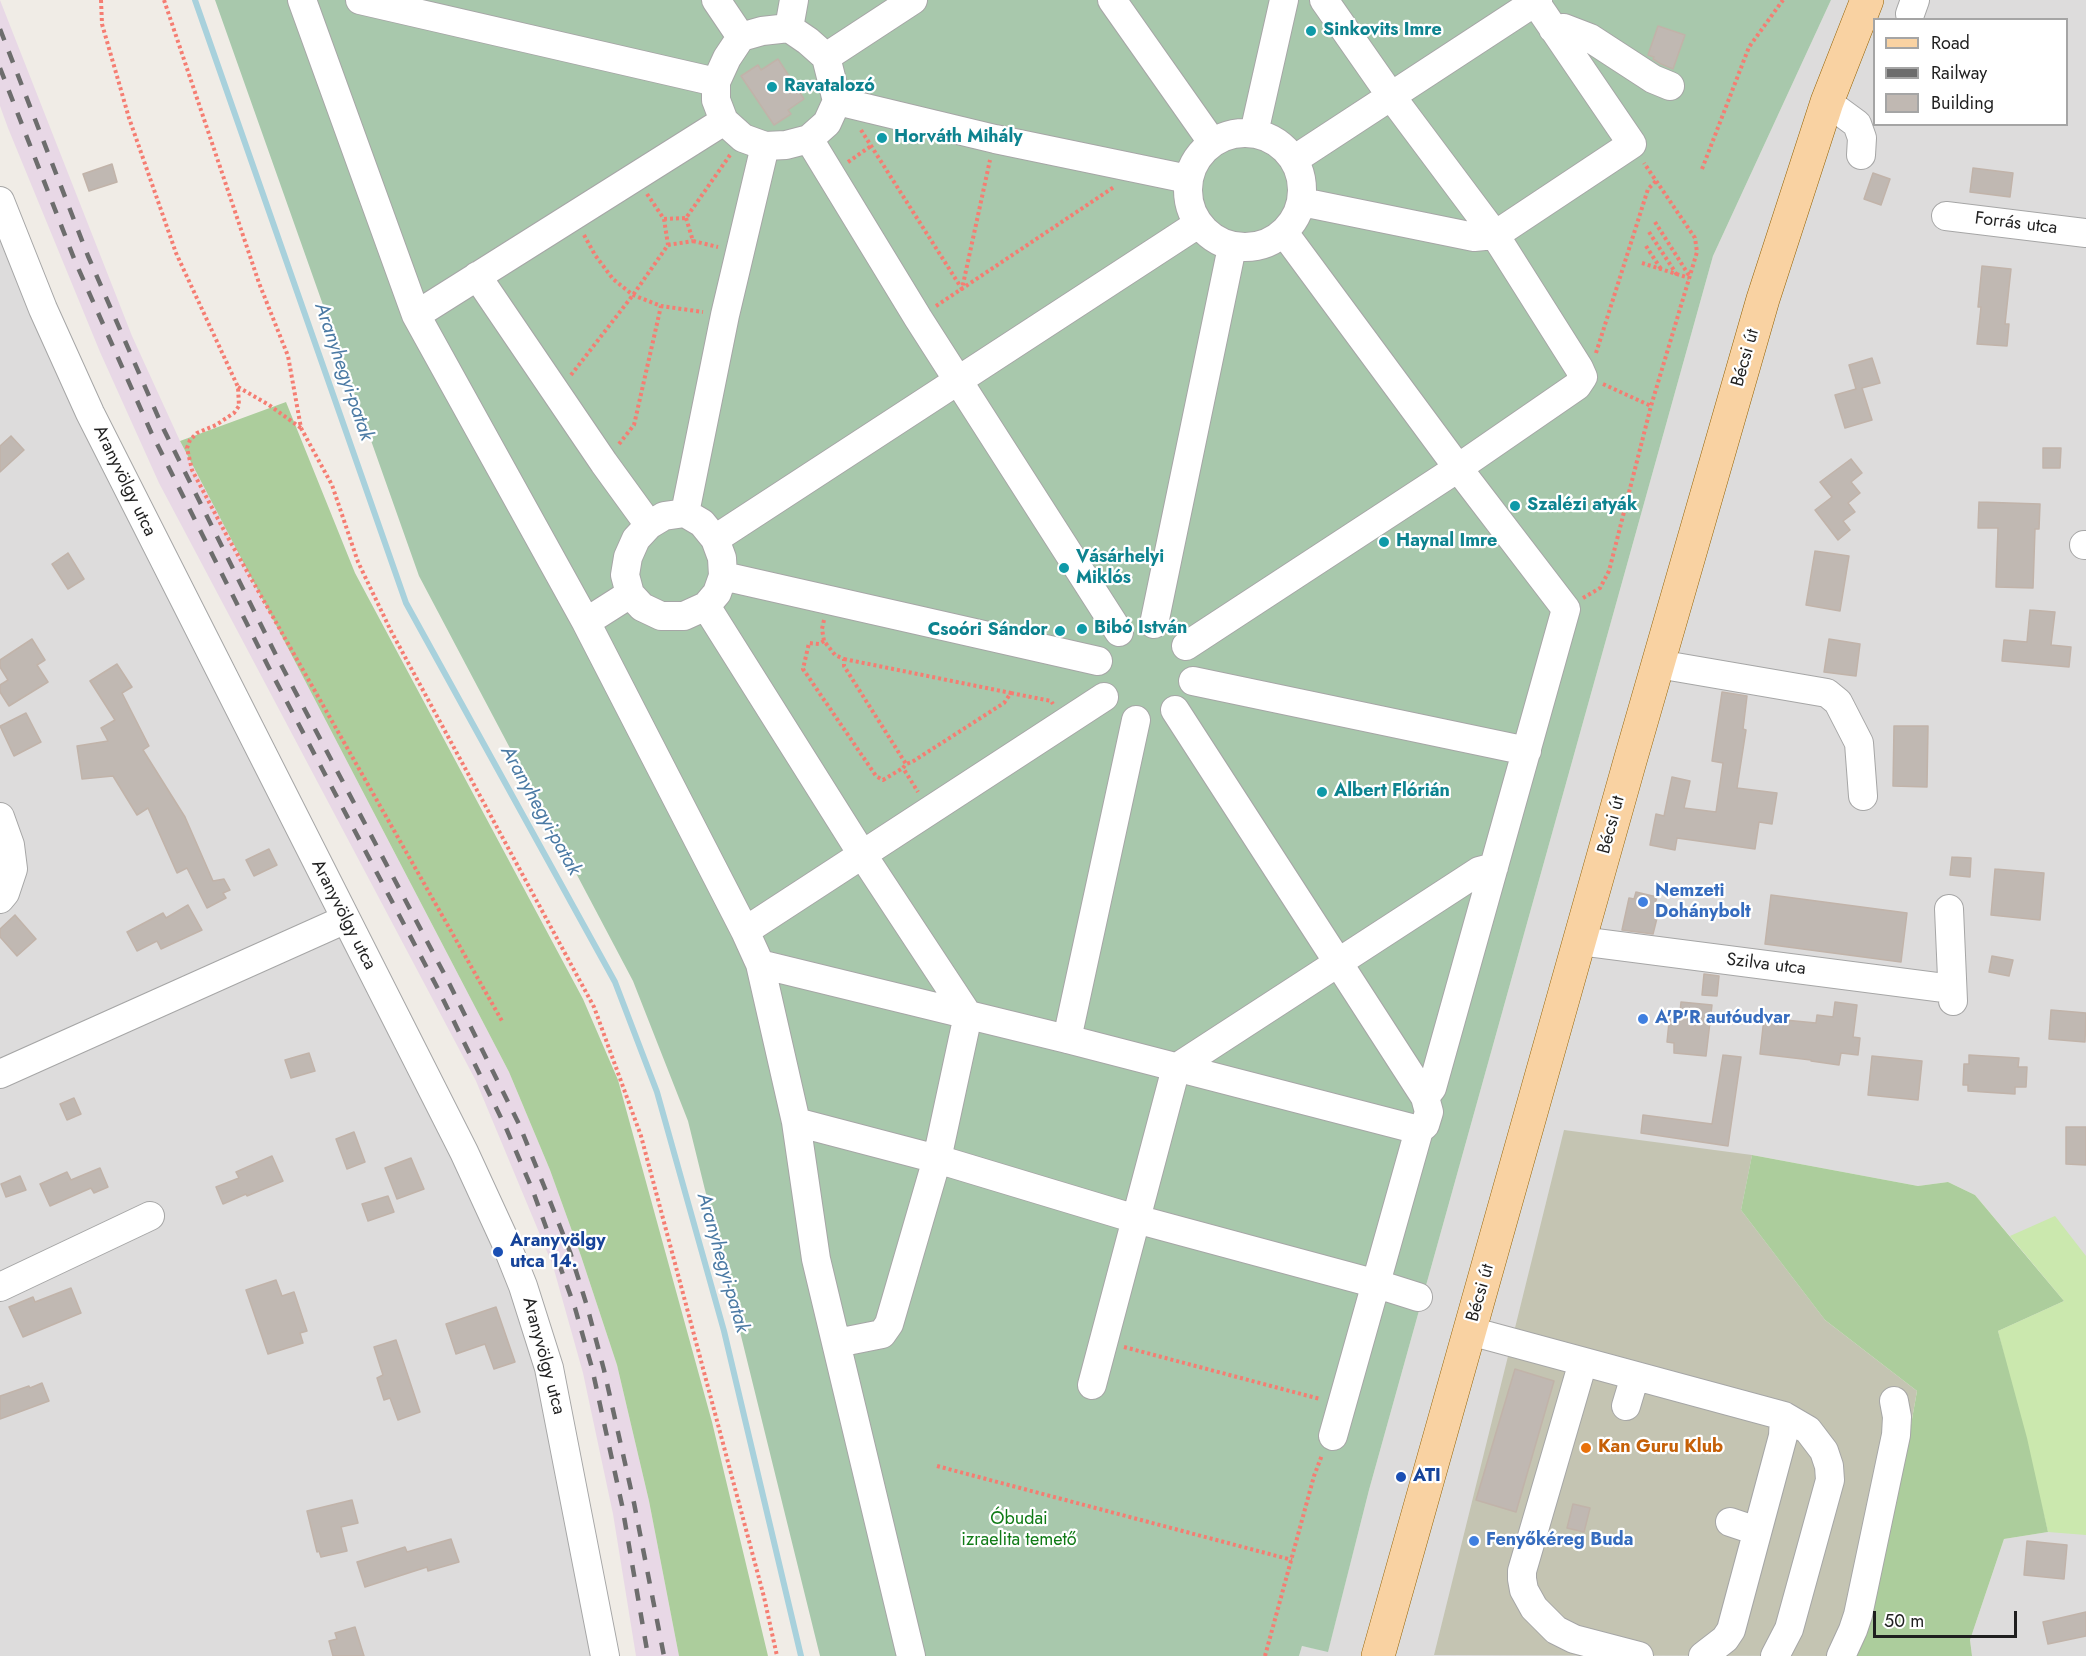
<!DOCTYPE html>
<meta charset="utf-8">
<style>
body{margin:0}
#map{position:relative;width:2086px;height:1656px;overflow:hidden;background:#f0ece6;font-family:Jost,sans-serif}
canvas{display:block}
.legend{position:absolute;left:1873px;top:18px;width:195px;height:108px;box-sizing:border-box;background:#fff;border:2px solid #a5a5a5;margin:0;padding:8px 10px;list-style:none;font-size:18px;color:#1f1f1f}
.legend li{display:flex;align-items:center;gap:12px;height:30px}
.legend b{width:30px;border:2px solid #a5a5a5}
.scale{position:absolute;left:1873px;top:1611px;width:144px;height:27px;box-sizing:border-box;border:3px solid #1f1f1f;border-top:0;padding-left:8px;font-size:18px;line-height:21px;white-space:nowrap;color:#1f1f1f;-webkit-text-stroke:4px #fff;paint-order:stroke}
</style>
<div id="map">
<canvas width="2086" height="1656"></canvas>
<ul class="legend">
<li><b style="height:8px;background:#f9d2a2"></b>Road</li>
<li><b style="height:8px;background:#6d6d6d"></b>Railway</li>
<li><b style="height:16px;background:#c0b8b2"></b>Building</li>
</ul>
<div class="scale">50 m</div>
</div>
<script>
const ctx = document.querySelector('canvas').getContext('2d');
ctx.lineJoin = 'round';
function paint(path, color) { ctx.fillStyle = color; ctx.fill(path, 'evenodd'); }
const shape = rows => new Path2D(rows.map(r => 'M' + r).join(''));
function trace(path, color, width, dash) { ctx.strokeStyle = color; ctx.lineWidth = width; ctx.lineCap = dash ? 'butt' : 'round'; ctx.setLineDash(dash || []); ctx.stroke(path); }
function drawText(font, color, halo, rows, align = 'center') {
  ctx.font = font + ' Jost,sans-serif'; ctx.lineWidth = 4.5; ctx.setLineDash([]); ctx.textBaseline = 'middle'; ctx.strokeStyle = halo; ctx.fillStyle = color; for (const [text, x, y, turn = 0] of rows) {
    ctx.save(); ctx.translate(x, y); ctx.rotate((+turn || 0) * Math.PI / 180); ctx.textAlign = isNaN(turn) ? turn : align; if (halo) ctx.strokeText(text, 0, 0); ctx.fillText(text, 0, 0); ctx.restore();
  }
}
const residential = shape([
 [1831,0,2086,0,2086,1656,1972,1656,1970,1640,2004,1539,2048,1532,2064,1300,1975,1195,1948,1182,1918,1186,1752,1155,1741,1210,1825,1320,1844,1656,1299,1656,1302,1646,1328,1651,1369,1490,1713,256],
 [1874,20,2066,20,2066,124,1874,124],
 [0,201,505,1241,605,1656,0,1656]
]);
const industrial = shape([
 [0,0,132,336,180,441,509,1072,550,1170,581,1256,617,1365,649,1501,679,1656,636,1656,613,1514,583,1373,553,1266,476,1081,159,483,100,352,8,128,0,106]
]);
const construction = shape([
 [1564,1130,1752,1155,1741,1210,1825,1320,1917,1391,1909,1436,1844,1656,1434,1655]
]);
const grass = shape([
 [2055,1216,2086,1256,2086,1535,2048,1532,1998,1331,2064,1301,2010,1236]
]);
const forest = shape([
 [286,402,355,573,583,999,618,1080,712,1422,768,1656,679,1656,649,1501,617,1365,581,1256,550,1170,509,1072,180,441],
 [1752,1155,1918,1186,1948,1182,1975,1195,2064,1301,1998,1331,2027,1438,2048,1532,2004,1539,1970,1640,1972,1656,1844,1656,1909,1436,1917,1391,1825,1320,1741,1210]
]);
const cemetery = shape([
 [215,0,1831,0,1713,256,1369,1490,1328,1652,1302,1646,1299,1656,820,1656,688,1121,633,981,419,576]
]);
const stream = shape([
 [195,0,406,603,615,982,657,1092,724,1331,801,1656]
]);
const building = shape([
 [1658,26,1685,35,1673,69,1661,64,1653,59,1654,57,1648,55,1658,26],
 [778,59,804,99,788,110,791,114,774,125,741,76,758,65,761,70,778,59],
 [112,164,117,182,89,191,83,174,112,164],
 [1973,168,2013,173,2010,197,1970,192,1973,168],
 [1873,173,1890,179,1881,205,1864,199,1873,173],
 [1982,266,2011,269,2005,324,2009,324,2007,346,1977,344,1981,307,1978,307,1982,266],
 [1872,358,1880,383,1862,388,1872,420,1845,428,1835,395,1856,389,1849,365,1872,358],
 [11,436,24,450,0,472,0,446,11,436],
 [2043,448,2061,448,2060,468,2043,468,2043,448],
 [1851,459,1862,473,1851,482,1860,493,1848,503,1855,512,1843,521,1850,530,1838,540,1815,510,1832,497,1820,482,1851,459],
 [1979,502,2040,504,2039,529,2035,529,2033,588,1996,587,1998,528,1978,528,1979,502],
 [1815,551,1849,556,1840,611,1806,605,1815,551],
 [68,553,84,579,68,589,52,564,68,553],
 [2030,610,2055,612,2051,645,2071,647,2069,667,2002,661,2004,640,2027,642,2030,610],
 [32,639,45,660,37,665,48,682,9,706,0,692,0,685,8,680,0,667,0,660,32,639],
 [1829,639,1860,644,1856,676,1824,672,1829,639],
 [117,664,132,687,122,693,149,746,143,750,185,817,213,881,224,879,230,890,223,893,226,898,207,908,187,868,177,873,148,808,137,815,113,776,82,779,77,746,108,741,101,728,115,720,90,681,117,664],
 [1722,692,1747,696,1743,729,1746,730,1737,788,1777,793,1772,824,1759,822,1755,849,1677,838,1675,850,1650,845,1656,814,1664,816,1672,777,1690,781,1684,808,1716,812,1723,763,1712,761,1722,692],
 [26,713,41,742,14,756,0,726,26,713],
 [1894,726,1928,726,1927,787,1893,786,1894,726],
 [269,849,277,865,254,876,246,860,269,849],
 [1952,857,1971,858,1970,877,1950,875,1952,857],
 [1995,869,2044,873,2040,920,1991,915,1995,869],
 [1636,892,1657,897,1655,904,1660,906,1653,934,1622,930,1629,898,1634,899,1636,892],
 [1771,895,1907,913,1901,962,1765,944,1771,895],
 [188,905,202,930,161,949,157,941,137,951,127,932,163,913,166,918,188,905],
 [15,915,36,939,17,956,0,937,0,929,15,915],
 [1992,956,2013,960,2009,976,1989,972,1992,956],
 [1704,974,1719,976,1717,996,1702,995,1704,974],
 [1681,1002,1712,1005,1706,1056,1674,1053,1674,1043,1667,1042,1670,1012,1680,1013,1681,1002],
 [1835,1002,1857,1005,1853,1037,1860,1038,1858,1055,1841,1053,1839,1065,1811,1061,1811,1060,1760,1054,1764,1018,1816,1023,1817,1015,1833,1017,1835,1002],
 [2051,1010,2086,1013,2085,1042,2049,1039,2051,1010],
 [309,1053,315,1071,291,1078,285,1060,309,1053],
 [1723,1055,1741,1057,1728,1146,1641,1133,1643,1115,1712,1124,1723,1055],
 [1969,1055,2019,1058,2018,1067,2027,1067,2026,1087,2015,1087,2015,1094,1968,1091,1968,1085,1963,1085,1964,1064,1969,1064,1969,1055],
 [1872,1056,1922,1061,1918,1100,1868,1095,1872,1056],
 [74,1098,81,1114,67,1120,60,1104,74,1098],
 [2066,1127,2086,1127,2086,1165,2066,1164,2066,1127],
 [354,1132,365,1162,347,1169,336,1139,354,1132],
 [272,1156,283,1181,247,1196,246,1194,223,1204,216,1187,239,1178,236,1172,272,1156],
 [411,1158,424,1189,397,1199,385,1168,411,1158],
 [100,1168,108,1187,94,1193,91,1188,50,1206,40,1184,67,1172,71,1180,100,1168],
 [20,1176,26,1190,6,1197,1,1184,20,1176],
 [388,1196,394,1212,368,1221,362,1204,388,1196],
 [276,1280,282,1296,294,1292,307,1331,300,1333,303,1343,268,1354,246,1290,276,1280],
 [71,1288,81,1313,23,1337,9,1307,33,1297,35,1302,71,1288],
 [496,1307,515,1362,494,1369,485,1344,456,1354,446,1324,496,1307],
 [396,1340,420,1412,398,1420,390,1398,384,1400,377,1378,383,1375,374,1347,396,1340],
 [1515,1369,1554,1381,1516,1512,1476,1500,1515,1369],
 [42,1383,49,1401,0,1419,0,1396,29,1386,30,1388,42,1383],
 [352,1500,358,1523,341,1527,347,1551,321,1557,319,1551,317,1552,307,1511,352,1500],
 [1573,1504,1590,1508,1584,1532,1567,1528,1573,1504],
 [451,1539,459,1562,428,1571,427,1567,365,1587,357,1562,405,1547,407,1552,451,1539],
 [2027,1541,2067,1545,2064,1579,2024,1575,2027,1541],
 [2086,1612,2086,1636,2048,1644,2043,1622,2086,1612],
 [355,1627,364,1656,333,1656,329,1641,337,1639,335,1633,355,1627]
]);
const path = shape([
 [101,0,102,24,129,118,176,253,238,387,239,406,234,413,216,425,197,433,190,440,187,448,192,470,227,536,502,1021],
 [164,0,259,283,288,356,301,428,332,485,358,562,391,631,594,1007,641,1136,764,1597,777,1656],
 [861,130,962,289,990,160],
 [848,162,871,146],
 [1702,169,1749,47,1783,0],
 [647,194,664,219,668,245],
 [686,218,693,241,718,247],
 [664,219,686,218,730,155],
 [1655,222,1690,277],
 [1649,232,1677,275],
 [584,235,595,255,613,279,633,295,661,306,703,312],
 [1646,246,1661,269],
 [1642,263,1689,278],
 [936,306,1114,187],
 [1596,353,1648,189,1656,181],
 [571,375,633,295,668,245,693,241],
 [1603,384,1651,406],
 [238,387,269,405,301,428],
 [619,444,634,425,661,306],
 [1583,598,1600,588,1609,571,1651,406,1697,252,1695,238,1644,163],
 [824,620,822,629,824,641,835,655,844,659,844,666,906,764,903,768,918,792],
 [824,641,819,644,809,643,803,669,876,776,883,780,903,768],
 [844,659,1011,693,1004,703,912,762,906,764],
 [1011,693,1051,701,1053,704],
 [1124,1347,1320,1399],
 [937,1466,1292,1560],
 [1265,1656,1314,1476,1322,1455]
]);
const minor = shape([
 [302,0,416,315,586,622,745,931,760,964,796,1122,816,1259,911,1656],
 [360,0,716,82],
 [716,0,741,37],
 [1112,0,1212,142],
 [1910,14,1915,0],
 [789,28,808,41,826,57,837,101,827,123,809,139,786,145,765,146,743,138,724,121,716,100,716,82,727,58,741,37,762,31,789,28],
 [789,28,794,0],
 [1553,29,1564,28,1590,38,1653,79,1670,86],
 [826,57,913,0],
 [837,101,995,139,1188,179],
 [1827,102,1857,124,1862,138,1861,155],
 '1188 190a57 57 0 1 1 114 0a57 57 0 1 1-114 0Z',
 [1254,133,1284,0],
 [809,139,918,318,1119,632],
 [1295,159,1538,0],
 [0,201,43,309,90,413,464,1152,505,1241,523,1286,549,1368,605,1656],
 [1302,202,1474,237,1495,235,1632,144,1534,0],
 [1946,216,2086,233],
 [1285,234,1458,468,1566,609,1432,1088,1425,1097,1429,1112,1425,1125,1419,1130,1333,1436],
 [477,276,604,463,649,525],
 [416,315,724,121],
 [685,513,725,315,765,146],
 [685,513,702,523,715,539,722,558,723,576,717,593,706,606,684,616,661,616,642,607,630,594,625,575,628,557,636,539,649,525,664,516,685,513],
 [715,539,1198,224],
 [2084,545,2086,545],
 [723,576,1098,661],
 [706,606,862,854,968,1015,937,1159,889,1324,882,1334,837,1343],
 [586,622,630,594],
 [1154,624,1232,247],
 [1186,646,1458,468,1577,386,1583,377,1579,368,1495,235,1391,96,1324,0],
 [1658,664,1827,693,1838,702,1859,743,1863,796],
 [1193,681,1527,751],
 [1175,710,1425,1097],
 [0,817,10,845,13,869,5,893,0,899],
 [1949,909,1953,1001],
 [745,931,1104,697],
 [1580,941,1952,989],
 [760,964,1067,1039,1419,1130],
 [1067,1039,1136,720],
 [0,1074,346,919],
 [796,1122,937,1159,1136,1219,1377,1284,1418,1297],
 [0,1287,150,1216],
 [1470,1331,1784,1416,1808,1430,1824,1451,1829,1466,1830,1480,1789,1629,1775,1656],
 [1583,1362,1522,1571,1522,1579,1524,1590,1534,1608,1556,1630,1574,1639,1639,1656],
 [1092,1385,1176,1068,1479,871,1494,867],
 [1626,1406,1635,1376],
 [1730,1522,1757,1531],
 [1703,1656,1725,1639,1731,1630,1783,1436,1784,1416],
 [1841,1656,1853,1630,1858,1615,1896,1435,1897,1417,1894,1401]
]);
const major = shape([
 [1378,1656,1630,761,1763,299,1827,102,1867,0]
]);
const rail = shape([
 [0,29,88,256,163,428,278,659,448,981,519,1124,544,1186,570,1252,587,1306,604,1370,634,1503,664,1656],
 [0,68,75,261,151,432,268,666,437,987,506,1128,533,1191,575,1308,592,1368,622,1505,648,1656]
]);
const markers = [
 [1311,31,6,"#0f9aa8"],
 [772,87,6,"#0f9aa8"],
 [882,138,6,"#0f9aa8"],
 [1515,506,6,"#0f9aa8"],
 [1384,542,6,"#0f9aa8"],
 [1064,568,6,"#0f9aa8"],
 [1082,629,6,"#0f9aa8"],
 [1060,631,6,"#0f9aa8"],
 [1322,792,6,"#0f9aa8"],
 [1643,902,6,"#3f7fe0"],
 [1643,1019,6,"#3f7fe0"],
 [498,1252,6,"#1a4fb4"],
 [1586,1448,6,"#e8710a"],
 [1401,1477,6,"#1a4fb4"],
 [1474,1541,6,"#3f7fe0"]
];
const cultureNames = [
 ["Sinkovits Imre",1323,31],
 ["Ravatalozó",784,87],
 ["Horváth Mihály",894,138],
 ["Szalézi atyák",1527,506],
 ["Haynal Imre",1396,542],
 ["Vásárhelyi",1076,558],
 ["Miklós",1076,579],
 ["Bibó István",1094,629],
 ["Csoóri Sándor",1048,631,"right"],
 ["Albert Flórián",1334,792]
];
const streetNames = [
 ["Forrás utca",2016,224,7],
 ["Bécsi út",1746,358,-74],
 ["Aranyvölgy utca",124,481,64],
 ["Bécsi út",1612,825,-75],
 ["Aranyvölgy utca",343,915,63],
 ["Szilva utca",1766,965,7],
 ["Bécsi út",1481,1293,-74],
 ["Aranyvölgy utca",543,1356,75]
];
const shopNames = [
 ["Nemzeti",1655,892],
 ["Dohánybolt",1655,913],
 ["A'P'R autóudvar",1655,1019],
 ["Fenyőkéreg Buda",1486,1541]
];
const transitNames = [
 ["Aranyvölgy",510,1242],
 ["utca 14.",510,1263],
 ["ATI",1413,1477]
];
const foodNames = [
 ["Kan Guru Klub",1598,1448]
];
const parkNames = [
 ["Óbudai",1019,1520],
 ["izraelita temető",1019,1541]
];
const waterNames = [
 ["Aranyhegyi-patak",343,372,71],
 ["Aranyhegyi-patak",540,811,61],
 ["Aranyhegyi-patak",722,1263,74]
];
paint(residential, '#dddcdc');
paint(industrial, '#e8d8e6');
paint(construction, '#c4c4b2');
paint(grass, '#cbe8ae');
paint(forest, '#accd9c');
paint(cemetery, '#a8c8ac');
trace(stream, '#a8d1dc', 6);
paint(building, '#c0b8b2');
trace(building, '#c1b3a9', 1.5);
trace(minor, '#a6a6a6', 30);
trace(major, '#956305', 34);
trace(path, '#f57d72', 4, [3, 3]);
trace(minor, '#fff', 28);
trace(major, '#f9d2a2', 33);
trace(rail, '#6d6d6d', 4.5, [12, 12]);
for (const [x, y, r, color] of markers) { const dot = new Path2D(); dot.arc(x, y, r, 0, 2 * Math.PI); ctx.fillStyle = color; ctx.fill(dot); trace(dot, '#fff', 2); }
drawText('bold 18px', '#0d838f', '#fff', cultureNames, 'left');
drawText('18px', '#1f1f1f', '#fff', streetNames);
drawText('bold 18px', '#366cbe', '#fff', shopNames, 'left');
drawText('bold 18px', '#164399', '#fff', transitNames, 'left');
drawText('bold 18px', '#c56008', '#fff', foodNames, 'left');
drawText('18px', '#107b17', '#fff', parkNames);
drawText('italic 20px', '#4b7aa4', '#fff', waterNames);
</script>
